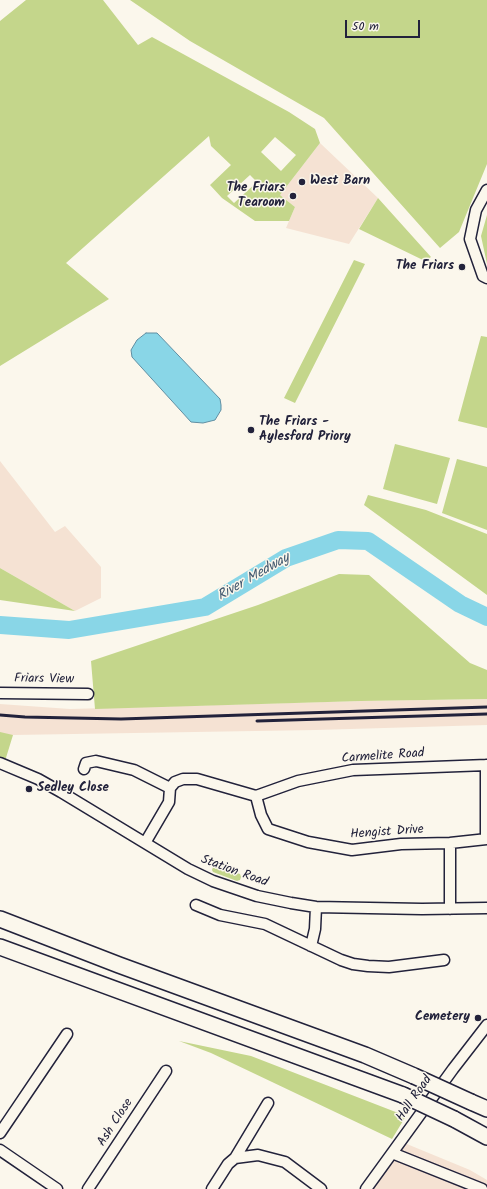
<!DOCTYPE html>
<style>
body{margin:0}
#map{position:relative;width:487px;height:1189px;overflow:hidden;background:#fbf7ec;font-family:Kalam,sans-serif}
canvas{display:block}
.scale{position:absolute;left:345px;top:20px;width:75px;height:18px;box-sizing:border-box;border:2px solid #22223b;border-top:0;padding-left:5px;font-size:12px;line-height:14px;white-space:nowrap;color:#22223b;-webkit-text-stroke:3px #fbf7ec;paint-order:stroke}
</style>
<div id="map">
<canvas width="487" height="1189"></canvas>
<div class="scale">50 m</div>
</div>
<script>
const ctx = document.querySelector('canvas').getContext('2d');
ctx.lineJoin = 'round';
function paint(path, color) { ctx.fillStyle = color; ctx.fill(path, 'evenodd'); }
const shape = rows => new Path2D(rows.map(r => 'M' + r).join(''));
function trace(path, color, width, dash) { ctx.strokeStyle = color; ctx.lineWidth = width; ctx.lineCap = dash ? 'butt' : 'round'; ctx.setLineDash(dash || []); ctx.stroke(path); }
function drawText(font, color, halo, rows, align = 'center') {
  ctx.font = font + ' Kalam,sans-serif'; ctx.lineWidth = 3; ctx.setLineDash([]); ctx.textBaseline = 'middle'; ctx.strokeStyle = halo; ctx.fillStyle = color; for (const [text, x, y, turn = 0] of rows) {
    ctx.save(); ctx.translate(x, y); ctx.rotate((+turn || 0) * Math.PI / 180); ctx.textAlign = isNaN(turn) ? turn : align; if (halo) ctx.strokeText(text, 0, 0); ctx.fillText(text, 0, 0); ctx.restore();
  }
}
const built = shape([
 [320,143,378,198,349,244,286,228,295,207,280,195],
 [0,461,55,532,65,526,101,567,101,598,75,611,0,568],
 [487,699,487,725,316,730,13,735,0,743,0,704,70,709,361,701],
 [402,1142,470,1170,487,1180,487,1189,371,1189]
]);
const green = shape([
 [26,0,103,0,138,45,152,37,289,112,315,129,320,143,280,195,295,207,289,221,255,221,222,198,210,185,231,165,211,146,209,136,66,263,109,299,0,366,0,21],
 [275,137,296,155,281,171,261,152],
 [250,175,257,182,234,203,227,196],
 [130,0,487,0,487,164,459,232,440,248,324,118,190,41],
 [378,198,431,257,425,261,359,229],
 [487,215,487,264,481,236],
 [354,260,365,264,295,403,284,398],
 [481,336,487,337,487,428,458,421],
 [395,444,450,458,437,504,383,489],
 [457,459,487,467,487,530,442,513],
 [368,495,426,510,487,534,487,595,364,505],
 [0,568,75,611,0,600],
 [339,574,369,575,470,663,487,670,487,699,361,701,95,709,91,661,258,605],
 [0,732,13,735,5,761,0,759],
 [216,866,240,874,241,877,240,880,237,881,213,872,212,870,213,867],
 [179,1041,251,1056,406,1116,392,1139,211,1053]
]);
const water = shape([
 [146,333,157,333,220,399,221,405,221,410,215,420,203,423,191,422,132,357,131,350,137,340,146,333]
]);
const river = shape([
 [0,625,69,630,205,607,286,558,338,540,368,541,460,604,487,617]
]);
const minor = shape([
 [487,190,476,210,470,239,483,276,487,278],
 [0,693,88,694],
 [0,763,38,779,61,792,188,869,213,881,257,896,291,903,316,907,422,909,487,908],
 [84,769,86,763,96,761,134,770,170,788],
 [256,796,261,815,268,829,308,842,352,850,401,844,450,843,487,839],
 [486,839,486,765],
 [145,843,169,802,170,788,175,782,183,779,197,779,256,796,298,781,353,770,487,765],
 [450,843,450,909],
 [196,905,220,915,265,924,341,960,353,964,368,966,389,967,444,960],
 [311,946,315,929,316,907],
 [0,1133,67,1034],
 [0,1150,57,1189],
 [392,1153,482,1189],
 [235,1158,268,1103],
 [88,1189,166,1071],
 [212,1189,228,1164,235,1158,258,1155,285,1162,321,1189],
 [366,1189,453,1069,487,1025]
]);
const highway = shape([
 [0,919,119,965,365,1055,414,1076],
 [0,947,403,1095],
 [471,1102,487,1109],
 [454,1119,487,1137]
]);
const rail = shape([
 [0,715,25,717,121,719,487,707],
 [257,721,487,714]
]);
const highwayBridge = shape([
 [414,1076,471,1102],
 [403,1095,454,1119]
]);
const markers = [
 [302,182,4,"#22223b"],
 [293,196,4,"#22223b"],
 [462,267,4,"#22223b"],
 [251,430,4,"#22223b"],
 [29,789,4,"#22223b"],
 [478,1018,4,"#22223b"]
];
const poiNames = [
 ["West Barn",310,182],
 ["The Friars",285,189,"right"],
 ["Tearoom",285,204,"right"],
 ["The Friars",454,267,"right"],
 ["The Friars -",259,423],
 ["Aylesford Priory",259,438],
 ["Sedley Close",37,789],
 ["Cemetery",470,1018,"right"]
];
const streetNames = [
 ["Friars View",44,680,1],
 ["Carmelite Road",383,757,-4],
 ["Hengist Drive",387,833,-4],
 ["Station Road",234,872,20],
 ["Hall Road",415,1099,-55],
 ["Ash Close",116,1123,-57]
];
const waterNames = [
 ["River Medway",254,578,-30]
];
paint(built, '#f5e2d3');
paint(green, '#c4d68b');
paint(water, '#89d6e7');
trace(water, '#608ea2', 1);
trace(river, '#89d6e7', 18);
trace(minor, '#22223b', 13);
trace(highway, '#22223b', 18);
trace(minor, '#fbf7ec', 10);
trace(highway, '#fbf7ec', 15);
trace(rail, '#22223b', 3);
trace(highwayBridge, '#22223b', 18, []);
trace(highwayBridge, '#fbf7ec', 15);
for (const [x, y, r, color] of markers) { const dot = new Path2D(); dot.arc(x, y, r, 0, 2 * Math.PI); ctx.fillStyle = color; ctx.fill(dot); trace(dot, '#fbf7ec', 1.5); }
drawText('bold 13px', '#22223b', '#fbf7ec', poiNames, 'left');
drawText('13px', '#22223b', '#fbf7ec', streetNames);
drawText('italic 14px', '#41586f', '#fbf7ec', waterNames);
</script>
